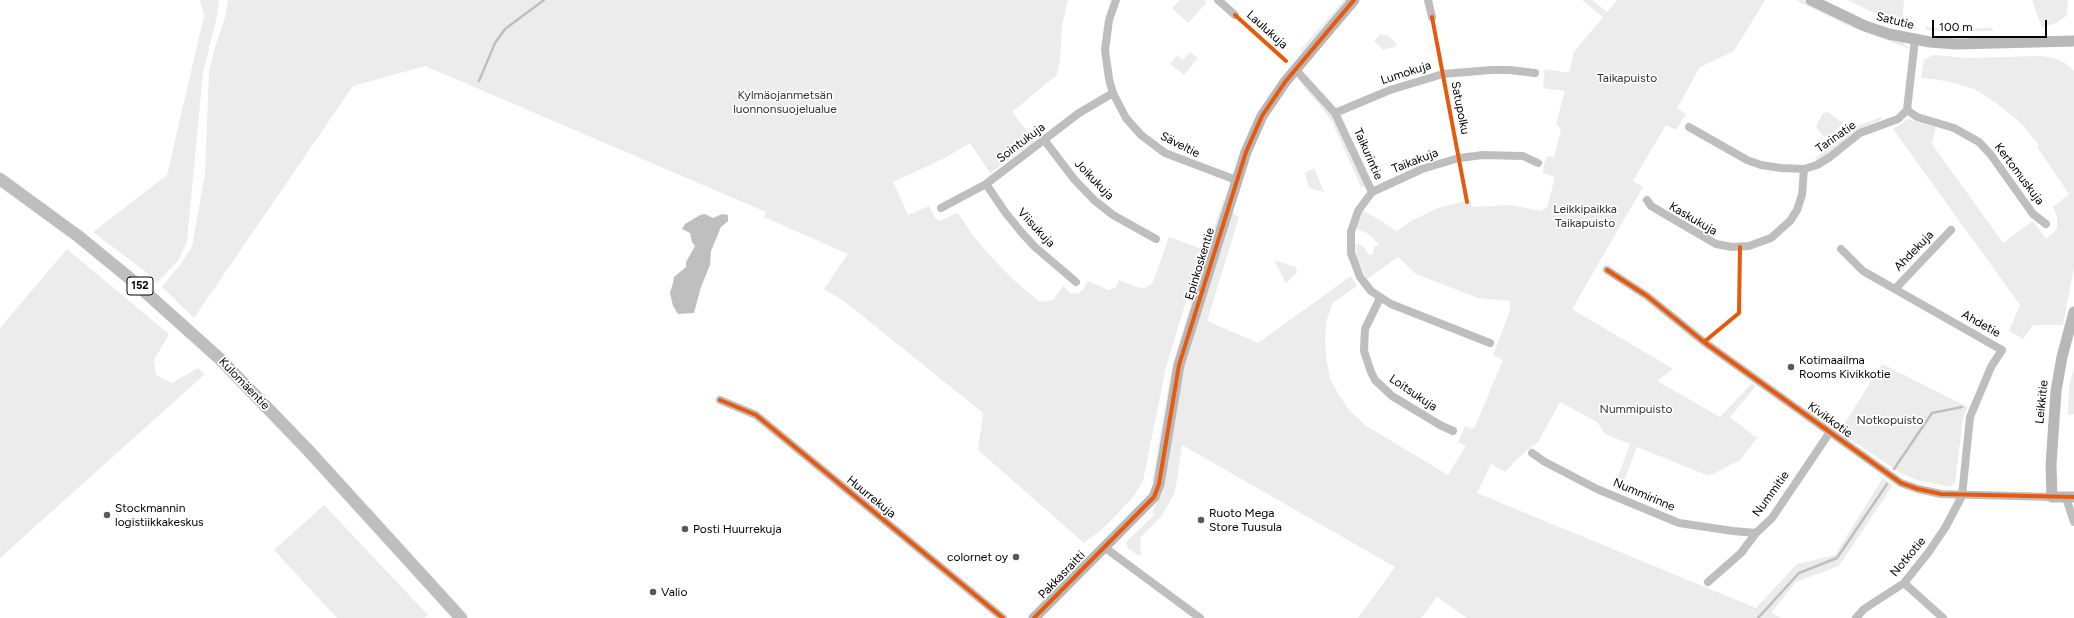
<!DOCTYPE html>
<meta charset="utf-8">
<style>
body{margin:0}
#map{position:relative;width:2074px;height:618px;overflow:hidden;background:#fff;font-family:Figtree,sans-serif}
canvas{display:block}
.scale{position:absolute;left:1932px;top:20px;width:115px;height:18px;box-sizing:border-box;border:2px solid #000;border-top:0;padding-left:5px;font-size:12px;line-height:14px;white-space:nowrap;color:#000;-webkit-text-stroke:3px #fff;paint-order:stroke}
</style>
<div id="map">
<canvas width="2074" height="618"></canvas>
<div class="scale">100 m</div>
</div>
<script>
const ctx = document.querySelector('canvas').getContext('2d');
ctx.lineJoin = 'round';
function paint(path, color) { ctx.fillStyle = color; ctx.fill(path, 'evenodd'); }
const shape = rows => new Path2D(rows.map(r => 'M' + r).join(''));
function trace(path, color, width, dash) { ctx.strokeStyle = color; ctx.lineWidth = width; ctx.lineCap = dash ? 'butt' : 'round'; ctx.setLineDash(dash || []); ctx.stroke(path); }
function drawText(font, color, halo, rows, align = 'center') {
  ctx.font = font + ' Figtree,sans-serif'; ctx.lineWidth = 3.5; ctx.setLineDash([]); ctx.textBaseline = 'middle'; ctx.strokeStyle = halo; ctx.fillStyle = color; for (const [text, x, y, turn = 0] of rows) {
    ctx.save(); ctx.translate(x, y); ctx.rotate((+turn || 0) * Math.PI / 180); ctx.textAlign = isNaN(turn) ? turn : align; if (halo) ctx.strokeText(text, 0, 0); ctx.fillText(text, 0, 0); ctx.restore();
  }
}
const green = shape([
 [200,0,219,0,217,17,203,72,187,241,180,258,157,283,146,272,93,232,167,175,204,16],
 [228,0,1068,0,1062,26,1060,60,1057,75,1012,112,1035,141,990,173,970,143,945,158,893,182,908,215,929,206,935,218,939,221,958,213,974,237,994,260,1017,283,1040,302,1053,300,1063,286,1072,294,1079,293,1083,290,1088,281,1109,290,1116,287,1119,280,1137,287,1144,288,1149,286,1153,282,1169,237,1202,249,1166,367,1143,481,1133,497,1104,528,1084,543,978,450,983,413,844,301,824,289,848,254,764,217,766,212,425,66,353,86,194,318,162,287,183,261,192,247,205,173,209,71,216,44,225,18],
 [1180,0,1204,0,1207,2,1188,23,1172,8],
 [1344,0,1349,0,1302,53,1301,49],
 [1582,0,1592,0,1607,12,1617,0,1765,0,1734,51,1700,67,1677,108,1686,114,1676,130,1666,125,1633,181,1643,187,1572,309,1673,369,1657,381,1720,417,1752,383,1756,386,1730,417,1757,438,1740,460,1709,476,1637,447,1620,491,1614,488,1630,444,1605,434,1597,422,1560,402,1538,442,1519,457,1505,472,1491,464,1477,493,1756,608,1797,564,1835,555,1883,478,1893,485,1839,566,1796,582,1771,613,1782,618,1467,618,1437,597,1421,618,1358,618,1395,567,1182,445,1175,492,1161,517,1141,537,1140,551,1142,553,1139,556,1128,548,1126,542,1154,515,1152,512,1162,493,1182,372,1231,212,1239,217,1207,321,1258,343,1351,276,1357,286,1333,303,1327,319,1325,338,1326,357,1330,378,1338,394,1350,411,1365,425,1448,475,1466,446,1458,442,1465,426,1474,429,1503,360,1493,355,1510,311,1510,301,1478,298,1416,274,1398,257,1367,279,1357,258,1355,244,1362,245,1369,255,1373,254,1374,247,1379,244,1367,233,1355,228,1359,217,1363,210,1397,231,1413,220,1438,208,1470,200,1472,207,1511,205,1541,211,1547,207,1555,177,1543,173,1544,164,1547,156,1554,157,1561,130,1556,123,1565,91,1543,88,1545,69,1569,73,1574,52,1603,17],
 [1796,0,1802,0,1821,10,1903,42,1910,49,1846,25],
 [1847,0,1904,0,1902,23,1870,11],
 [2032,0,2068,0,2067,15,2058,22,2042,28],
 [1926,27,1946,29,1992,28,1993,30,1993,31,1946,32,1926,30],
 [1381,34,1384,36,1386,34,1396,43,1397,46,1383,50,1374,41],
 [1190,52,1198,58,1184,75,1170,64,1177,55,1183,60],
 [1933,55,1968,58,2040,56,2054,58,2065,63,2074,71,2074,267,2063,325,2033,325,2023,339,2009,331,2020,305,1893,129,1908,119,1936,127,1932,144,2003,243,2033,221,2046,239,2057,229,2057,217,2053,207,2069,194,2037,147,2039,145,2021,123,1995,102,1974,89,1947,81,1921,78,1924,60],
 [1301,82,1331,114,1365,187,1361,187,1332,122,1319,104,1302,85],
 [1828,112,1843,123,1828,138,1821,134,1816,126,1823,113],
 [1882,117,1881,120,1860,129,1831,152,1816,161,1815,158,1857,126],
 [1314,168,1324,192,1309,188,1305,173],
 [1225,198,1155,483,1152,482,1172,367,1214,227,1223,200],
 [67,249,169,334,154,360,156,375,172,383,198,368,205,374,0,558,0,328],
 [1274,260,1296,267,1297,273,1286,283],
 [1882,364,1968,407,1963,418,1955,483,1950,487,1917,480,1901,473,1839,432],
 [2074,367,2074,414,2068,415,2069,387],
 [324,505,428,615,424,618,337,618,274,550]
]);
const water = shape([
 [705,214,713,218,722,214,728,215,728,221,721,227,711,251,710,265,701,287,694,313,678,314,673,306,670,293,673,283,674,277,686,267,686,262,695,246,692,242,690,233,682,229,685,224,700,215]
]);
const stream = shape([
 [479,81,495,43,505,29,544,0],
 [1894,469,1932,413,1962,407],
 [1758,618,1799,573,1837,558,1887,484]
]);
const street = shape([
 [1116,0,1109,20,1105,50,1109,79,1113,93,1126,118,1141,135,1165,153,1236,180],
 [1218,0,1235,15],
 [1428,0,1432,17],
 [1295,69,1335,113,1372,192,1358,211,1351,232,1351,253,1360,277,1371,291,1391,304,1490,343],
 [1907,110,1917,117,1954,128,1979,142,1991,155,2033,214,2046,224],
 [1335,113,1390,90,1443,74,1491,70,1510,70,1535,73],
 [1689,127,1747,160,1761,165,1781,168,1804,169,1817,165,1830,157,1860,133,1898,119,1907,110,1915,39],
 [1045,141,1074,179,1094,200,1113,215,1156,239],
 [986,184,1005,212,1022,233,1035,247,1076,282],
 [1372,192,1422,169,1459,158,1483,155,1523,156,1538,163],
 [1647,200,1651,206,1716,244,1732,247,1749,246,1771,238,1790,221,1797,210,1802,195,1804,169],
 [941,208,986,184,1079,113,1113,93],
 [1841,249,1863,271,2002,350,1991,367,1970,417,1962,496,1945,528,1928,553,1904,583,1864,609,1856,618],
 [1607,270,1647,296,1704,342,1901,483,1918,489,1941,494,2052,497],
 [1895,289,1951,230],
 [1380,298,1365,329,1364,351,1371,372,1375,380,1392,396,1440,425,1453,431],
 [720,400,756,415,1003,618],
 [1532,453,1545,462,1597,489,1679,523,1733,531,1756,533],
 [2066,498,2074,522],
 [1104,547,1200,618],
 [1708,582,1741,553,1756,533,1772,518,1830,432],
 [1904,583,1943,618]
]);
const secondary = shape([
 [1811,0,1865,26,1889,34,1930,42,1956,44,2074,41],
 [2074,312,2062,357,2056,391,2051,465,2052,497,2074,497],
 [1034,618,1154,497,1159,484,1179,365,1246,152,1262,116,1285,82,1354,0]
]);
const primary = shape([
 [0,179,78,236,133,281,220,359,307,449,461,618]
]);
const cycleway = shape([
 [1235,15,1286,61],
 [1432,17,1467,202],
 [1607,270,1647,296,1704,342,1901,483,1918,489,1941,494,2074,497],
 [1704,342,1739,313,1740,247],
 [720,400,756,415,1003,618],
 [1034,618,1154,497,1159,484,1179,365,1246,152,1262,116,1285,82,1354,0]
]);
const markers = [
 [1791,367,4,"#595959"],
 [107,515,4,"#595959"],
 [1201,520,4,"#595959"],
 [685,529,4,"#595959"],
 [1016,557,4,"#595959"],
 [653,592,4,"#595959"]
];
const shields = [
 [140,286,26]
];
const shieldNames = [
 ["152",140,286]
];
const streetNames = [
 ["Satutie",1895,21,14],
 ["Laulukuja",1267,30,42],
 ["Lumokuja",1406,73,-18],
 ["Satupolku",1460,108,79],
 ["Tarinatie",1836,137,-35],
 ["Sointukuja",1021,143,-37],
 ["Säveltie",1180,145,27],
 ["Taikurintie",1368,154,66],
 ["Taikakuja",1415,161,-21],
 ["Kertomuskuja",2019,174,53],
 ["Joikukuja",1094,180,46],
 ["Kaskukuja",1693,219,30],
 ["Viisukuja",1036,228,47],
 ["Ahdekuja",1914,251,-46],
 ["Epinkoskentie",1200,264,-73],
 ["Ahdetie",1981,324,29],
 ["Kulomäentie",244,384,46],
 ["Loitsukuja",1413,393,34],
 ["Leikkitie",2042,402,-84],
 ["Kivikkotie",1830,420,36],
 ["Nummitie",1771,494,-54],
 ["Nummirinne",1644,495,23],
 ["Huurrekuja",871,497,39],
 ["Notkotie",1908,557,-50],
 ["Pakkasraitti",1062,575,-46]
];
const parkNames = [
 ["Taikapuisto",1627,78],
 ["Kylmäojanmetsän",785,95],
 ["luonnonsuojelualue",785,109],
 ["Leikkipaikka",1585,209],
 ["Taikapuisto",1585,223],
 ["Nummipuisto",1636,409],
 ["Notkopuisto",1890,420]
];
const poiNames = [
 ["Kotimaailma",1799,360],
 ["Rooms Kivikkotie",1799,374],
 ["Stockmannin",115,508],
 ["logistiikkakeskus",115,522],
 ["Ruoto Mega",1209,513],
 ["Store Tuusula",1209,527],
 ["Posti Huurrekuja",693,529],
 ["colornet oy",1008,557,"right"],
 ["Valio",661,592]
];
paint(green, '#ececec');
paint(water, '#bfbfbf');
trace(stream, '#bfbfbf', 2.5);
trace(primary, '#dbdbdb', 13);
trace(street, '#bebebe', 8);
trace(secondary, '#b8b8b8', 11);
trace(primary, '#bebebe', 12);
trace(cycleway, '#e8590c', 4);
for (const [x, y, r, color] of markers) { const dot = new Path2D(); dot.arc(x, y, r, 0, 2 * Math.PI); ctx.fillStyle = color; ctx.fill(dot); trace(dot, '#fff', 1.5); }
for (const [x, y, w] of shields) { const box = new Path2D(); box.roundRect(x - w / 2, y - 9, w, 18, 3); ctx.fillStyle = '#fff'; ctx.fill(box); trace(box, '#000', 1); }
drawText('bold 11px', '#000', null, shieldNames);
drawText('12px', '#000', '#fff', streetNames);
drawText('12px', '#333', '#fff', parkNames);
drawText('12px', '#000', '#fff', poiNames, 'left');
</script>
